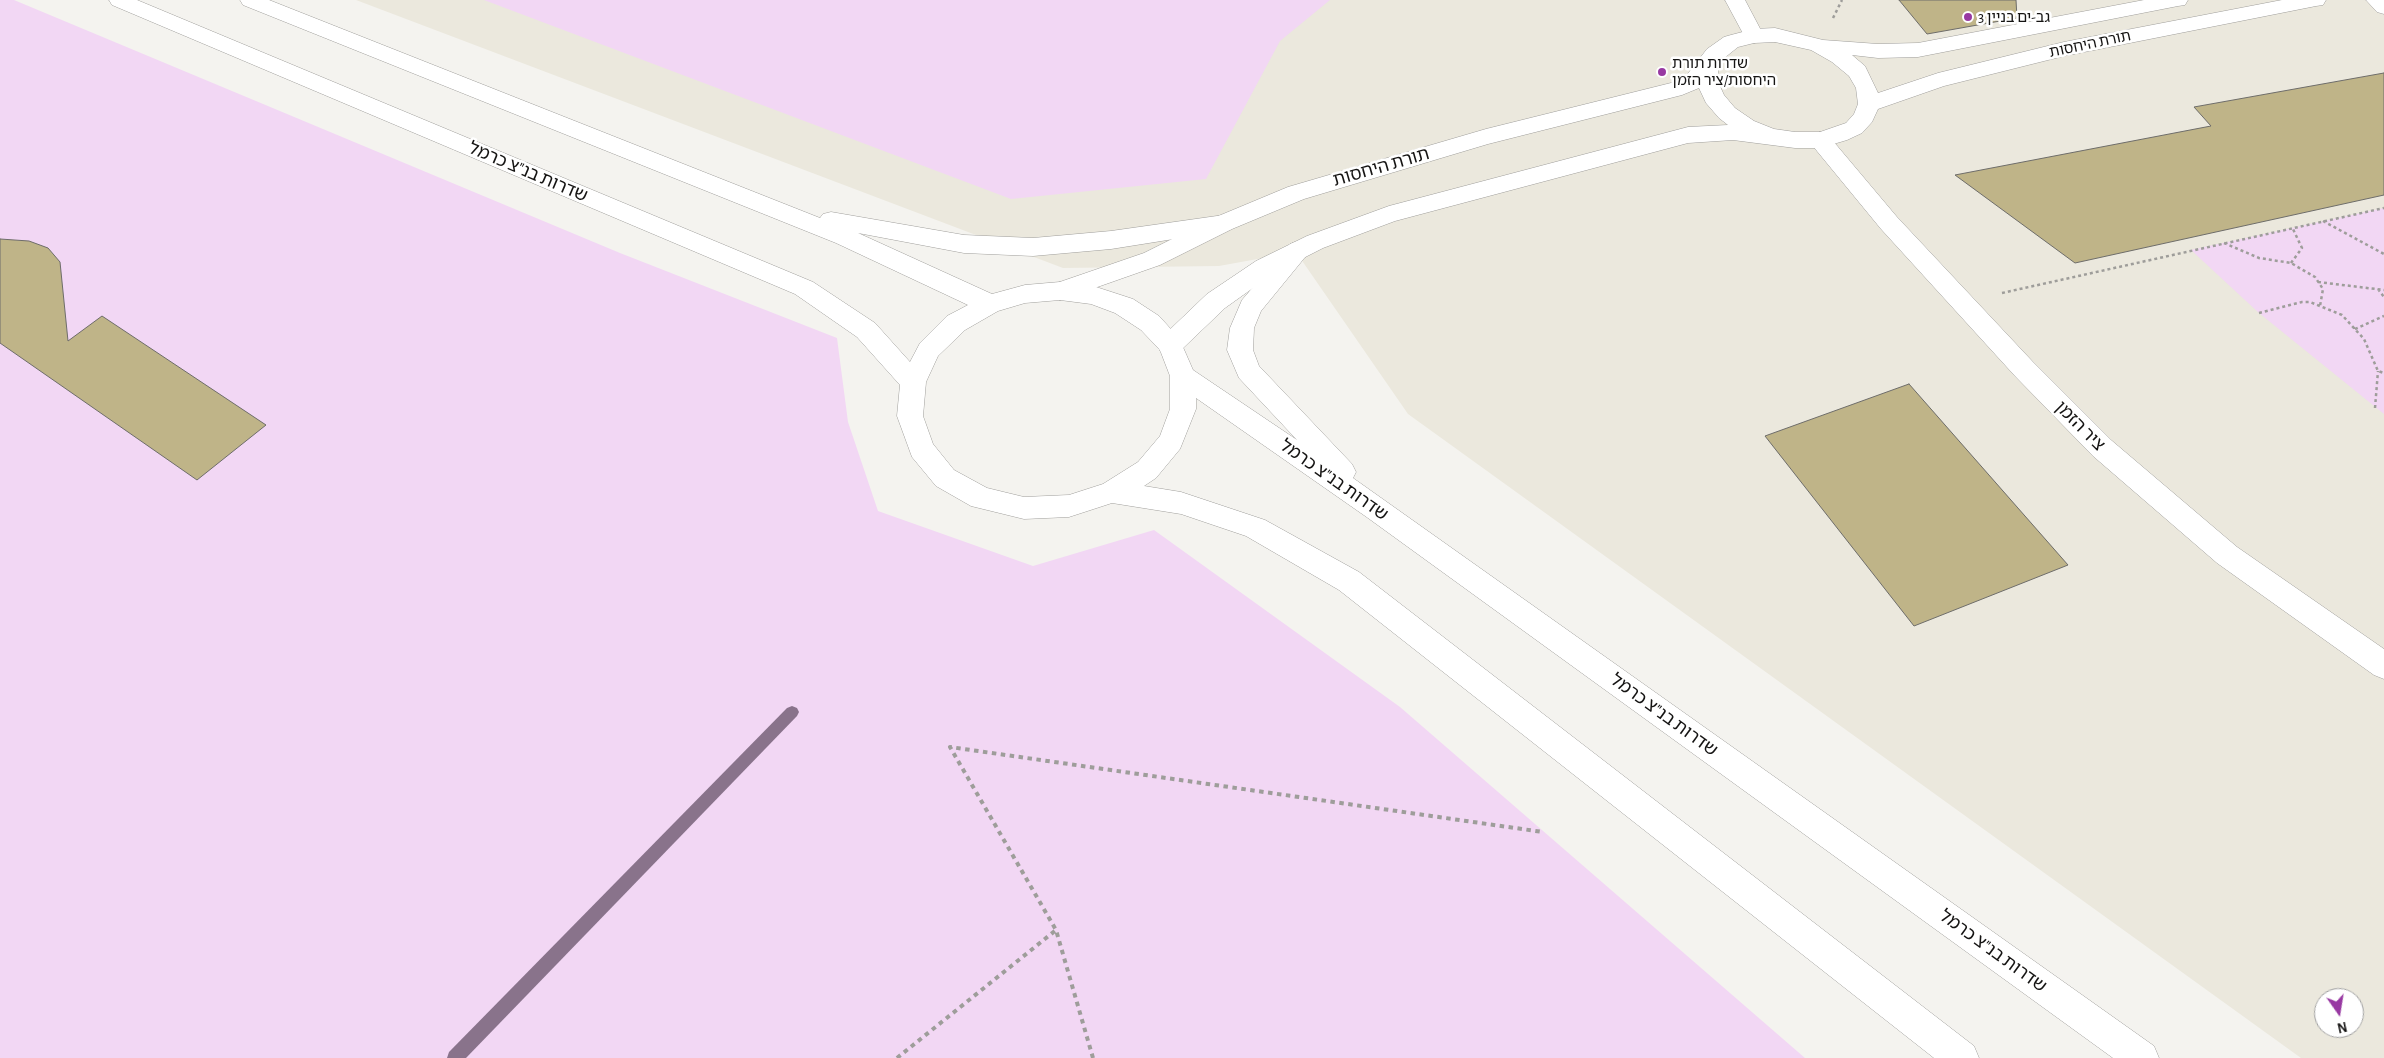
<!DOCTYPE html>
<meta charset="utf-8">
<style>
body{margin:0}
#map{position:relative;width:2384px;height:1058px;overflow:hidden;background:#f4f3ef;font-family:"Alegreya Sans",sans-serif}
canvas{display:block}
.north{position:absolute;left:2314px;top:988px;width:50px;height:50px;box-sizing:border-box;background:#fff;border:1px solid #a1a1a1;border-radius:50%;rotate:167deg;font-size:14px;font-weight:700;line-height:20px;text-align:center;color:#151413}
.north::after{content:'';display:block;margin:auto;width:18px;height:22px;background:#9839a2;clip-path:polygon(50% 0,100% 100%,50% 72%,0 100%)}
</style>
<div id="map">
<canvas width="2384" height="1058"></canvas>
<div class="north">N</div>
</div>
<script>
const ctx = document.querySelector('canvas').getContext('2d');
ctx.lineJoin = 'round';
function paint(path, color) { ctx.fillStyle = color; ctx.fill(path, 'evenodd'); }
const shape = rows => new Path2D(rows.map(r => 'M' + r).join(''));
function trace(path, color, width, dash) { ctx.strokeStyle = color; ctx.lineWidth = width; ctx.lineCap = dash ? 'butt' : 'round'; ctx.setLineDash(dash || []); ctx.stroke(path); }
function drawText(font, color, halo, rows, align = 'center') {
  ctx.font = font + ' "Alegreya Sans","Noto Sans Hebrew",sans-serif'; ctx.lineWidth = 5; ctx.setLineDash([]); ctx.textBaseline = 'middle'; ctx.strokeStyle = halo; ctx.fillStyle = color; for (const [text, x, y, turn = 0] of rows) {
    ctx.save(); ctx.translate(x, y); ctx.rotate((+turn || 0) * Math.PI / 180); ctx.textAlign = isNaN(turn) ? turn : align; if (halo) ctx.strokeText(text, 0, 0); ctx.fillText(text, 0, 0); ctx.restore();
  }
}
const built = shape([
 [356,0,2384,0,2384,1058,2301,1058,1408,414,1296,252,1219,266,1063,268],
 [2324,998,2354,998,2354,1028,2324,1028]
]);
const green = shape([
 [0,0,14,0,620,253,837,338,848,422,878,511,1033,566,1154,530,1400,707,1805,1058,0,1058],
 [484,0,1330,0,1280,41,1206,179,1011,199],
 [2384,208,2384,414,2259,313,2191,250]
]);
const stream = shape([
 [792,706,797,708,799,712,797,716,466,1058,447,1058,449,1052,787,708,792,706]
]);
const building = shape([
 [1899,0,2016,0,2017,18,1927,34,1899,0],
 [2384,73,2384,195,2075,263,1955,175,2211,126,2194,107,2384,73],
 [0,239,29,241,48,248,60,262,68,341,102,316,266,425,197,480,0,343,0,239],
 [1909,384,2068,565,1914,626,1765,436,1909,384]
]);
const pathFar1 = shape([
 [1833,18,1842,0],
 [2323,221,2384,254],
 [2224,243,2259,258,2291,263,2315,277,2323,289,2320,306],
 [2291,263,2302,248,2292,227],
 [2318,282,2384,290],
 [2378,289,2384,297],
 [2002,293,2384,208],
 [2259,313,2302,302,2310,302,2342,315,2364,339,2378,371,2384,373],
 [2355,329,2384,316],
 [2375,408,2378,371]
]);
const path = shape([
 [897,1058,1056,930],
 [1093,1058,1056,930,950,747,1543,832]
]);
const minor = shape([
 [1725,0,1745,0,1764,36,1761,41,1754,43,1747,41,1725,0],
 [2366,0,2384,0,2384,14,2377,12,2366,0],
 [1820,132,1828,135,1897,217,2033,362,2111,440,2237,547,2384,649,2384,679,2374,675,2217,563,2093,456,2015,376,1881,229,1812,145,1809,140,1812,135,1820,132]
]);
const tertiary = shape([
 [2144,0,2188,0,2185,5,2178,6,1918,57,1878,58,1852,55,1865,66,1878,93,1938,73,2064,42,2282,0,2326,0,2323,5,2316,6,2064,56,1944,86,1878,109,1872,122,1862,133,1847,140,1820,148,1795,148,1733,140,1688,143,1395,221,1323,248,1274,273,1225,308,1179,352,1170,355,1161,352,1157,345,1161,338,1207,294,1256,261,1307,236,1389,206,1688,127,1728,125,1719,118,1706,103,1699,88,1682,95,1488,144,1304,199,1232,229,1160,265,1069,297,1060,300,1051,297,1048,291,1051,285,1144,253,1216,217,1288,187,1486,129,1675,82,1686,76,1707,49,1724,37,1731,35,1754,29,1775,28,1823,40,1878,44,1918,43,2144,0],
 [1775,42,1811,50,1832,62,1849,76,1856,88,1858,104,1854,114,1846,123,1820,132,1795,132,1774,129,1754,121,1735,108,1724,95,1718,82,1718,67,1723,59,1738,47,1754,43,1775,42]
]);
const primary = shape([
 [109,0,137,0,813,282,875,323,910,362,920,343,947,316,968,305,836,243,243,5,240,0,269,0,820,218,823,214,831,212,964,235,1033,238,1111,231,1224,215,1232,217,1236,223,1232,229,1224,231,1111,249,1033,256,964,253,858,233,992,294,1025,285,1060,282,1093,286,1133,299,1159,316,1179,338,1193,370,1297,440,1239,378,1227,350,1230,328,1242,300,1290,244,1298,241,1306,244,1310,250,1306,256,1261,311,1254,328,1253,350,1259,366,1352,464,1356,472,1353,478,2154,1046,2159,1058,2113,1058,1368,518,1196,398,1196,409,1180,449,1156,478,1144,486,1181,492,1265,520,1359,572,1974,1046,1979,1058,1934,1058,1339,590,1246,536,1181,514,1112,503,1069,517,1024,519,971,506,936,486,912,457,897,416,900,385,857,337,795,294,112,5,109,0],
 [1060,300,1091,304,1115,313,1141,330,1160,350,1170,376,1170,409,1160,436,1138,462,1103,484,1069,495,1024,497,987,488,954,470,933,444,923,416,926,382,938,356,965,330,998,311,1025,303,1060,300]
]);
const markers = [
 [1968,17,5,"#9839a2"],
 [1662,72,5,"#9839a2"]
];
const farPoinames = [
 ["גב-ים בניין 3",1978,17],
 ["שדרות תורת",1672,63],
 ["היחסות/ציר הזמן",1672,80]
];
const farStreetnames = [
 ["תורת היחסות",2090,44,-12]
];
const streetNames = [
 ["תורת היחסות",1381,167,-16],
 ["שדרות בנ\"צ כרמל",528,172,23],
 ["ציר הזמן",2080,426,45],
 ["שדרות בנ\"צ כרמל",1334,480,35],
 ["שדרות בנ\"צ כרמל",1664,715,36],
 ["שדרות בנ\"צ כרמל",1993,951,36]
];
paint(built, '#ebe8dd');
paint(green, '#f2d7f4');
paint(stream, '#89738b');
paint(building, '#bfb488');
trace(building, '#6e6d6a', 1);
trace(minor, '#a09f9c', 1);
trace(tertiary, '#a09f9c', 1);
trace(primary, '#a09f9c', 1);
trace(pathFar1, '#9e9d9a', 2.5, [3, 3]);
trace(path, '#9e9d9a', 4, [4.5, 4.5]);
paint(minor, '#fff');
paint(tertiary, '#fff');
paint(primary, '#fff');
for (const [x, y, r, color] of markers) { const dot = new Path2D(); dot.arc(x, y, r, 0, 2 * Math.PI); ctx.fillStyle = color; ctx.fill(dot); trace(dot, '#fff', 2); }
drawText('15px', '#151413', '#fff', farPoinames, 'left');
drawText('15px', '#151413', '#fff', farStreetnames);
drawText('18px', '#151413', '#fff', streetNames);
</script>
